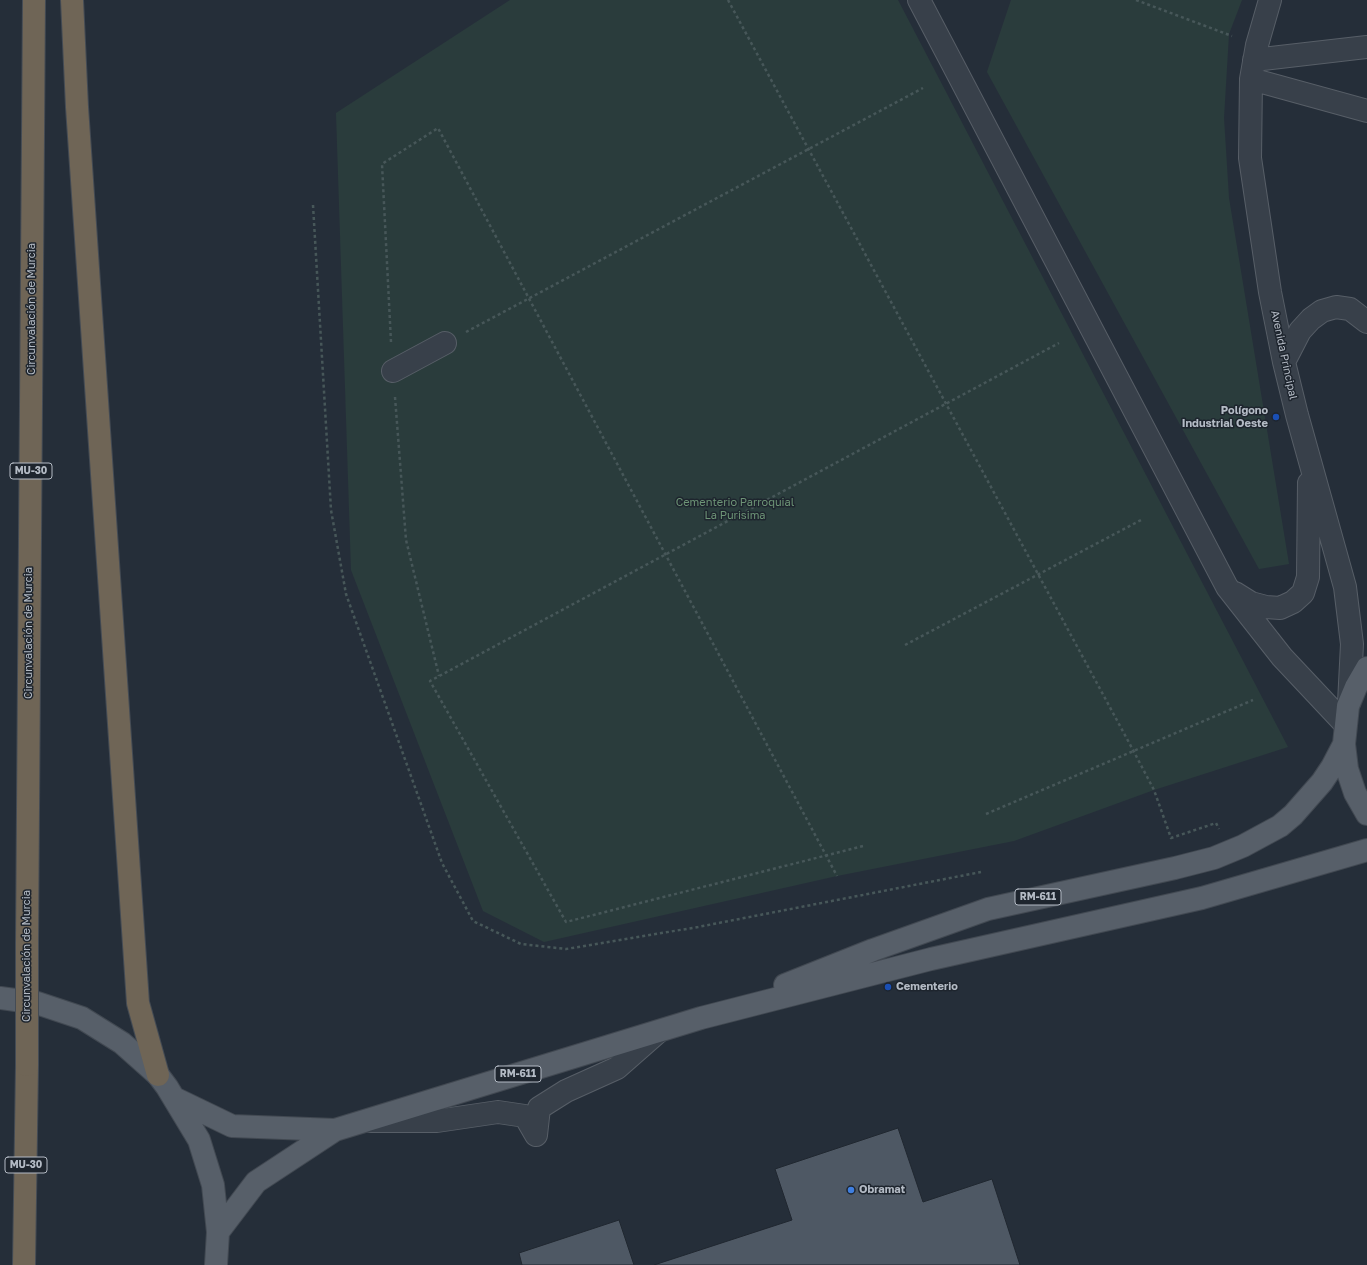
<!DOCTYPE html>
<meta charset="utf-8">
<style>
body{margin:0}
canvas{display:block;background:#252e39}
</style>
<canvas width="1367" height="1265"></canvas>
<script>
const ctx = document.querySelector('canvas').getContext('2d');
ctx.lineJoin = 'round';
function paint(path, color) { ctx.fillStyle = color; ctx.fill(path, 'evenodd'); }
const shape = rows => new Path2D(rows.map(r => 'M' + r).join(''));
function trace(path, color, width, dash) { ctx.strokeStyle = color; ctx.lineWidth = width; ctx.lineCap = dash ? 'butt' : 'round'; ctx.setLineDash(dash || []); ctx.stroke(path); }
function drawText(font, color, halo, rows, align = 'center') {
  ctx.font = font + ' "Golos Text",sans-serif'; ctx.lineWidth = 3; ctx.setLineDash([]); ctx.textBaseline = 'middle'; ctx.strokeStyle = halo; ctx.fillStyle = color; for (const [text, x, y, turn = 0] of rows) {
    ctx.save(); ctx.translate(x, y); ctx.rotate((+turn || 0) * Math.PI / 180); ctx.textAlign = isNaN(turn) ? turn : align; if (halo) ctx.strokeText(text, 0, 0); ctx.fillText(text, 0, 0); ctx.restore();
  }
}
const green = shape([
 [510,0,898,0,1288,747,1154,790,1014,841,837,876,544,942,483,911,351,570,336,113],
 [1011,0,1242,0,1229,34,1224,118,1229,198,1289,564,1259,569,987,72]
]);
const building = shape([
 [898,1128,923,1202,992,1179,1020,1265,654,1265,792,1220,775,1169,898,1128],
 [619,1220,634,1265,522,1265,519,1253,619,1220]
]);
const path = shape([
 [728,0,1133,750,1154,790,1171,838,1216,823,1219,829],
 [1136,0,1232,36],
 [313,205,331,510,346,594,442,863,473,921,521,944,566,949,698,927,981,872],
 [466,332,923,88],
 [391,342,382,164,438,128,837,876],
 [395,397,406,540,439,676],
 [905,645,1141,520],
 [986,814,1253,700],
 [863,846,566,922,430,681,1059,343]
]);
const minor = shape([
 [919,0,1227,587,1282,657,1345,724],
 [1270,0,1257,45,1251,79,1250,158,1270,292,1284,362,1297,415,1345,587,1352,644,1349,703],
 [1254,60,1367,47],
 [1251,79,1367,111],
 [1284,362,1300,331,1311,319,1322,311,1336,307,1350,309,1367,322],
 [393,371,445,343],
 [1235,593,1251,603,1266,607,1280,608,1293,602,1303,593,1308,577,1309,483],
 [371,1121,437,1121,498,1112,525,1116,536,1135],
 [536,1135,539,1108,566,1091,617,1068,658,1032]
]);
const major = shape([
 [1367,668,1356,687,1348,706,1344,744,1347,769,1355,793,1367,814],
 [785,985,873,950,988,909,1175,868,1214,858,1243,846,1280,826,1293,815,1322,782,1332,767,1344,744],
 [0,998,37,1003,82,1018,122,1043,158,1075,167,1087,199,1140,213,1185,218,1232,216,1265],
 [176,1099,232,1126,335,1130],
 [218,1232,256,1182,335,1130,701,1018,931,959,1202,898,1367,850]
]);
const highway = shape([
 [72,0,77,107,138,1003,158,1075],
 [27,942,34,0],
 [24,1265,27,1065]
]);
const highwayBridge = shape([
 [27,1065,27,942]
]);
const markers = [
 [1276,417,4,"#1a4fb4"],
 [888,987,4,"#1a4fb4"],
 [851,1190,4,"#3f7fe0"]
];
const shields = [
 [31,471,42],
 [1038,897,46],
 [518,1074,46],
 [26,1165,42]
];
const shieldNames = [
 ["MU-30",31,471],
 ["RM-611",1038,897],
 ["RM-611",518,1074],
 ["MU-30",26,1165]
];
const streetNames = [
 ["Circunvalación de Murcia",32,309,-90],
 ["Avenida Principal",1284,355,78],
 ["Circunvalación de Murcia",29,633,-90],
 ["Circunvalación de Murcia",27,956,-90]
];
const poiNames = [
 ["Polígono",1268,411,"right"],
 ["Industrial Oeste",1268,424,"right"],
 ["Cementerio",896,987],
 ["Obramat",859,1190]
];
const parkNames = [
 ["Cementerio Parroquial",735,503],
 ["La Purisima",735,516]
];
paint(green, '#2a3c3c');
paint(building, '#4e5864');
trace(building, '#202730', 1);
trace(minor, '#575e67', 24);
trace(major, '#424952', 24);
trace(highway, '#444b54', 24);
trace(path, '#475759', 2.5, [3, 3]);
trace(minor, '#38404a', 22);
trace(major, '#575f69', 22);
trace(highway, '#6f6556', 22);
trace(highwayBridge, '#444b54', 24, []);
trace(highwayBridge, '#6f6556', 22);
for (const [x, y, r, color] of markers) { const dot = new Path2D(); dot.arc(x, y, r, 0, 2 * Math.PI); ctx.fillStyle = color; ctx.fill(dot); trace(dot, '#1e252e', 1.5); }
for (const [x, y, w] of shields) { const box = new Path2D(); box.roundRect(x - w / 2, y - 8, w, 16, 3); ctx.fillStyle = '#1e252e'; ctx.fill(box); trace(box, '#b4bbc5', 1); }
drawText('bold 10px', '#b4bbc5', null, shieldNames);
drawText('11px', '#b4bbc5', '#1e252e', streetNames);
drawText('bold 11px', '#b4bbc5', '#1e252e', poiNames, 'left');
drawText('11px', '#6d9476', '#1e252e', parkNames);
</script>
